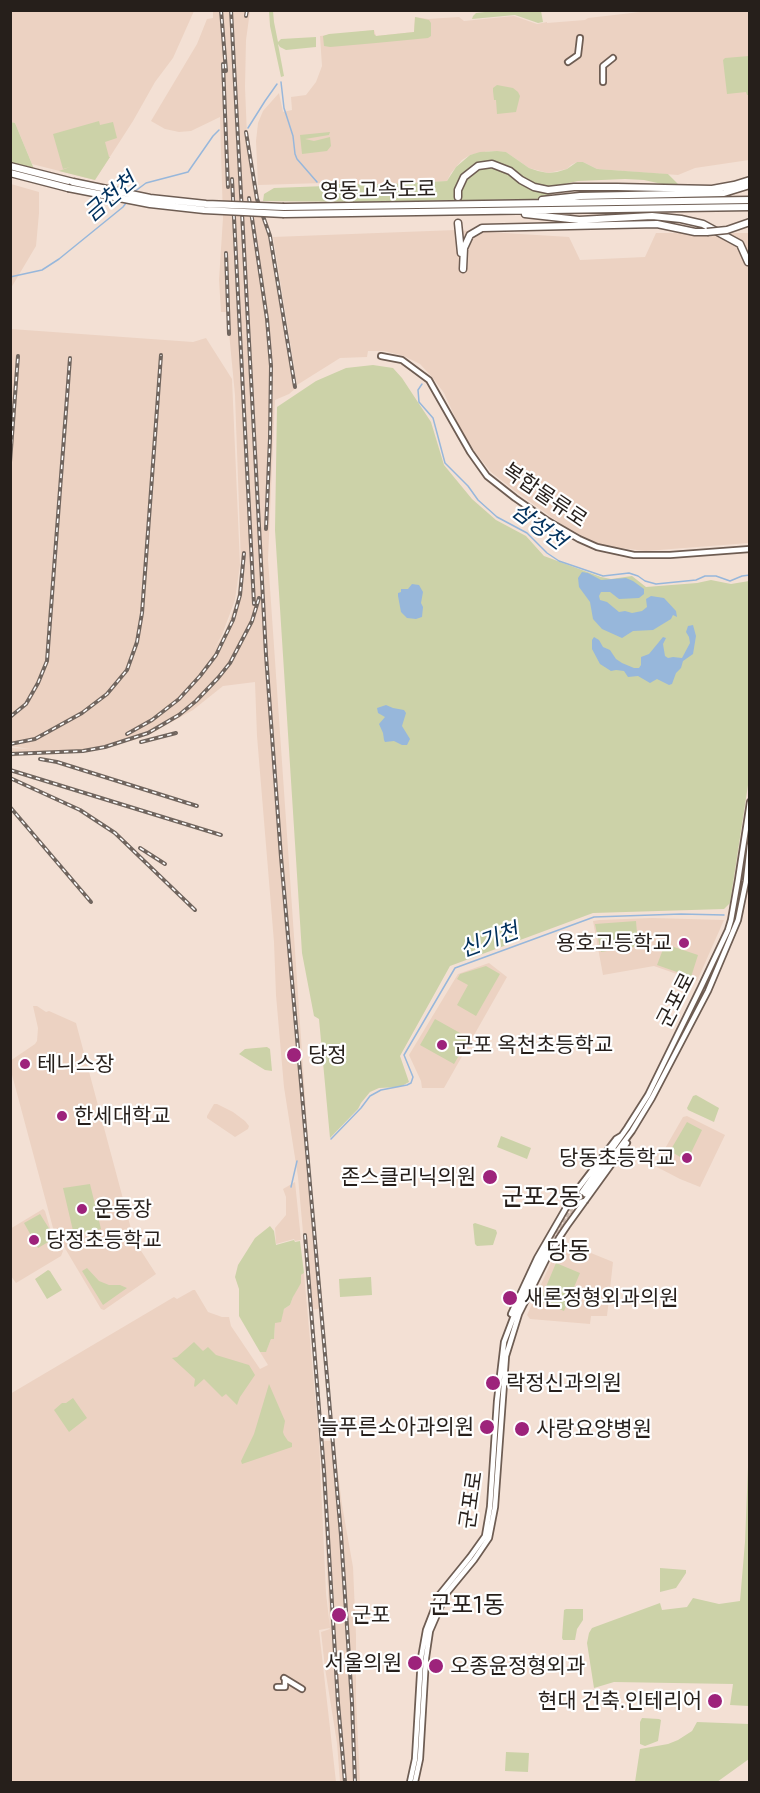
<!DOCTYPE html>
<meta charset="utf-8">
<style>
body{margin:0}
#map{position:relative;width:760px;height:1793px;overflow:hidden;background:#f3e0d4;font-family:"Exo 2",sans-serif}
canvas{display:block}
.frame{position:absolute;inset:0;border:12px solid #261f1b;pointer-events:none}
</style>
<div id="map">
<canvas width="760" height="1793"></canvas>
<div class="frame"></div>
</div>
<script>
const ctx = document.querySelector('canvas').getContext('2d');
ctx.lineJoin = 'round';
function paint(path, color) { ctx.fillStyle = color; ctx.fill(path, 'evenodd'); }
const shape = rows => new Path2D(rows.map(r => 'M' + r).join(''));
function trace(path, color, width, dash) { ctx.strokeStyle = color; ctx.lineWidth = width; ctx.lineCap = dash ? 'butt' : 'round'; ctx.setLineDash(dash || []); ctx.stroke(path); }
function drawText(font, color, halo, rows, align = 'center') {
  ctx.font = font + ' "Exo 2","Noto Sans KR",sans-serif'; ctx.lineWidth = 4.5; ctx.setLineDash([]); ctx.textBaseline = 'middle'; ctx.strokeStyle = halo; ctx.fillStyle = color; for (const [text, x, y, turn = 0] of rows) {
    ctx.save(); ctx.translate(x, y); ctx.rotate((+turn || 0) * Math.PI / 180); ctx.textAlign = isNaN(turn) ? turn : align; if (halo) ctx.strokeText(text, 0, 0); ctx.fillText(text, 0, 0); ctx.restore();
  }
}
const built = shape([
 [10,11,194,11,173,58,155,82,133,121,95,180,32,164,15,123,11,122],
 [213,11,250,11,246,40,245,87,247,136,259,199,271,236,296,388,289,394,275,400,268,559,311,1183,323,1308,310,1310,298,1177,284,1087,276,995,274,942,257,736,255,682,223,686,193,710,152,733,135,740,87,751,29,754,11,757,11,748,30,749,10,746,11,329,193,342,206,338,232,379,240,565,235,600,222,635,214,649,224,634,237,600,241,562,235,395,227,312,221,312,219,280,223,218,220,117,191,131,179,132,165,129,151,121,197,44,207,19,213,18],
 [649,11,749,11,749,160,695,168,678,175,597,169,583,162,577,162,571,165,567,169,548,173,529,168,506,152,489,151,470,155,462,160,451,173,447,181,388,184,323,183,258,185,256,141,258,123,263,111,279,93,283,112,292,110,291,97,306,95,316,82,322,66,320,36,374,30,376,36,414,32,415,17,428,19,459,17,464,21,514,16,537,24,547,22,547,23,585,20,588,18],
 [11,184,39,192,39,213,36,246,11,288],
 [456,230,569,237,580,260,645,257,656,233,749,233,749,543,646,551,620,548,598,544,574,533,515,491,491,472,475,452,460,428,444,393,432,377,420,364,404,356,384,351,368,351,367,357,340,358,297,385,273,237],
 [652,918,724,920,697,981,654,966,603,975,593,921,599,920],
 [489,963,507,977,444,1088,422,1088,421,1081,409,1055,458,974],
 [33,1006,37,1006,46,1012,49,1011,76,1023,134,1240,156,1274,104,1310,101,1309,53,1228,11,1071,10,1061,35,1044,37,1041,38,1028],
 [214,1104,217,1104,233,1112,245,1121,249,1126,248,1129,235,1137,207,1118,207,1116],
 [687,1116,725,1135,700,1187,680,1179,655,1166,683,1117],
 [295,1182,301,1240,295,1241,294,1239,276,1244,275,1228,286,1215,286,1197,283,1189],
 [43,1209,45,1211,50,1228,63,1251,61,1256,16,1283,11,1276,10,1229],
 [564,1242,613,1262,607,1316,591,1316,590,1324,530,1319,527,1315,560,1243],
 [304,1273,319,1440,326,1593,330,1628,319,1630,336,1782,11,1782,10,1394,174,1297,177,1299,193,1290,195,1290,208,1312,222,1317,229,1317,231,1326,260,1369,268,1365,260,1352,266,1351,271,1339,274,1339,275,1323,281,1318,284,1309,290,1305,301,1275],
 [320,1441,334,1441,342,1505,353,1567,356,1635,356,1699,360,1782,340,1782,337,1743,325,1668,321,1632,330,1629]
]);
const green = shape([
 [503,10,541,11,543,22,538,23,515,15,472,19,473,16,476,13],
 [269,11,273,11,274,22,278,42,281,39,316,37,316,47,286,50,280,47,278,44,284,76,281,77,270,26],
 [415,17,429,20,431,23,431,36,428,38,376,43,330,47,324,46,323,36,329,34,374,30,374,34,376,36,414,32],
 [749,56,749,95,747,95,746,92,727,94,723,60,725,58],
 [497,85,513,88,518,92,520,96,516,112,497,114,496,100,494,100,493,91,493,88],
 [99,121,100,125,113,122,117,138,105,142,109,157,110,157,95,180,59,171,70,167,63,169,53,134],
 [11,122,15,123,34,169,11,162],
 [330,132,329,135,305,139,314,141,330,137,331,146,327,151,302,154,300,135],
 [497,151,506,152,529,168,538,171,548,173,557,172,567,169,577,162,583,162,597,169,668,174,679,185,671,186,644,180,625,179,578,181,550,187,540,187,527,182,509,168,500,164,482,162,464,172,457,185,461,187,467,178,476,171,482,168,493,168,508,173,544,191,557,192,537,199,364,202,263,201,264,194,274,188,326,186,326,184,388,184,447,181,456,167,470,155,480,152],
 [373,365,393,368,402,378,431,422,444,465,472,499,496,520,526,536,544,556,601,577,611,579,632,576,646,587,697,583,711,580,731,584,749,581,750,772,730,903,724,909,593,913,450,966,400,1056,409,1082,400,1087,379,1088,370,1092,361,1103,358,1109,330,1138,319,1019,314,1016,302,953,275,530,277,407,316,381,346,368],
 [636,921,638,946,601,952,595,924],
 [665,944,698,955,691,977,657,965],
 [486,966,500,974,476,1016,457,1005,468,985,457,979,460,974],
 [435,1019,469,1038,454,1064,420,1045],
 [267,1047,270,1049,272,1071,265,1070,239,1054,245,1049],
 [696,1095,719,1108,714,1122,688,1110,687,1108,693,1096],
 [687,1122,702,1130,687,1161,670,1151],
 [501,1136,531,1148,527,1159,497,1147],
 [90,1184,101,1229,74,1235,63,1188],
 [40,1214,55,1238,38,1248,24,1223],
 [475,1223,496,1230,497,1233,493,1245,477,1246,475,1244,473,1224],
 [270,1226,274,1231,276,1245,294,1240,295,1242,300,1241,304,1273,301,1275,301,1283,293,1297,290,1305,284,1309,281,1322,275,1323,274,1339,271,1339,266,1352,260,1352,239,1316,239,1289,235,1277,238,1265,255,1238],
 [556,1263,580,1273,564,1311,540,1301],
 [87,1268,99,1281,109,1285,120,1285,127,1288,103,1305,82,1271],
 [48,1270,50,1271,62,1290,47,1299,35,1279],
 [371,1277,372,1295,340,1297,339,1279],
 [194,1342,203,1351,208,1347,216,1355,249,1365,255,1375,240,1397,237,1405,226,1394,222,1397,204,1379,195,1387,194,1386,195,1379,172,1358,177,1357],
 [269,1384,285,1421,283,1432,284,1435,288,1441,292,1443,292,1447,242,1464,241,1461,254,1434],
 [73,1398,87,1418,69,1432,54,1410,62,1403,66,1403],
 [749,1442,749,1706,730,1705,733,1684,614,1682,594,1688,587,1643,589,1633,592,1628,660,1603,662,1610,687,1607,693,1598,719,1604,740,1601,745,1542],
 [660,1568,686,1570,686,1573,676,1588,660,1592],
 [566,1609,583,1609,583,1620,577,1629,575,1640,563,1640,562,1638,564,1610],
 [642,1718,659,1719,661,1720,658,1741,645,1746,640,1744,640,1722],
 [697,1722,749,1724,749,1759,717,1782,635,1782,640,1749,668,1744,678,1740,692,1731],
 [506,1752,529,1753,528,1772,505,1771]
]);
const water = shape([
 [582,572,588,573,601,580,626,578,633,581,644,589,644,594,639,598,619,599,610,592,601,592,599,596,600,600,607,602,619,612,625,611,632,613,642,611,647,607,646,599,651,596,664,598,676,611,677,617,673,615,671,619,653,630,633,631,622,638,602,629,593,619,590,602,579,587,578,578],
 [412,584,419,585,423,592,421,603,423,607,422,617,416,619,407,618,401,612,398,596,398,593,401,592,401,589,408,589],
 [693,625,696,636,693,654,683,661,681,668,676,673,672,684,669,685,657,679,650,683,638,676,628,677,624,671,616,670,611,671,600,664,592,649,592,640,594,637,599,640,603,647,610,650,616,659,622,663,634,668,639,668,641,665,641,657,649,654,663,637,666,638,663,644,665,656,668,658,673,657,682,658,690,643,689,637,686,632,688,626],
 [386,705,393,708,404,710,406,713,402,726,410,739,407,745,402,745,394,741,385,742,384,740,383,733,379,724,385,717,378,713,377,708]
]);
const stream = shape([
 [281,82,284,108,293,136,295,154,297,159,317,182],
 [248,128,265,101,277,84],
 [134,192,146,183,188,172,213,136,219,130],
 [10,277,42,270,59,259,123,207,126,203],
 [422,384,418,390,419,402,433,418,445,463,468,486,478,500,497,517,527,533,547,553,559,561,603,576,629,573,638,576,645,581,656,584,696,580,705,576,716,576,730,581,742,576,750,575],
 [331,1139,361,1108,370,1096,381,1090,407,1085,411,1083,413,1077,404,1055,455,968,594,917,681,914,724,915],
 [291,1187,297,1161]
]);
const majorTunnel = shape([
 [561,1231,585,1194],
 [546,1250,553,1236,582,1192]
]);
const major = shape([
 [568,62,578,55,580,38],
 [603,82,603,66,613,58],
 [381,356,402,360,429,380,470,452,487,476,515,498,548,521,579,539,597,547,634,555,670,555,750,549],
 [582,1192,627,1128,648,1095,701,987,728,930,731,920,738,880,750,802],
 [574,1194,575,1200,579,1203,585,1201],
 [585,1194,632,1131,652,1098,708,991,738,920,746,881,750,845],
 [551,1255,559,1238,567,1226,627,1143],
 [511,1314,537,1258,574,1194,616,1139,621,1136],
 [284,1678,302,1689],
 [277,1687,285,1687,285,1680],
 [410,1782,415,1759,421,1658,426,1630,440,1594,470,1557,485,1536,490,1507,497,1401,504,1342,515,1313,546,1250],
 [415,1782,420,1759,426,1658,430,1631,446,1594,474,1560,489,1538,495,1507,506,1356,519,1314,550,1252]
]);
const highway = shape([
 [10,166,73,182],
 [10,173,68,188],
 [458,197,458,190,464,177,478,166,492,164,510,171,521,180,534,187,548,190,574,187,617,187,712,189,734,185,750,180],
 [542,200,580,196,724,193,750,185],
 [284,207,750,200],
 [284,214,750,207],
 [525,214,579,220,652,216,681,219,703,224,740,244,748,262],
 [458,223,461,253],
 [463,269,464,248,470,235,482,228,657,224,695,232,707,232]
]);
const rail = shape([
 [221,10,226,71],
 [231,10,266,655,281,857,341,1535,352,1703,355,1782],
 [246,16,247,10],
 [223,64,228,187],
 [246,132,257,199,270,236,295,387],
 [232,179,254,604],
 [249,198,267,319,271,366,270,438,266,529],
 [226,253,229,334],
 [10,462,18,356],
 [10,717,26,704,38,683,47,661,70,358],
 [127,734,152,720,179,699,200,676,216,655,233,620,240,595,244,553],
 [141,742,176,733],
 [10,744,35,739,82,713,107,694,127,670,137,642,142,613,161,355],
 [10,754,83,751,105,747,148,733,179,715,196,701,218,678,230,663,252,621,259,598],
 [40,759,57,762,197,806],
 [10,770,221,835],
 [10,778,80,810,115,833,195,910],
 [10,807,91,902],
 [140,848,165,864],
 [305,1235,324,1471,338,1703,345,1782]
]);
const highwayBridge = shape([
 [73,182,150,198,206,204,284,207],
 [68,188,150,204,204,210,284,214],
 [707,232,727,230,750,222]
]);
const markers = [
 [684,943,6,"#9d237b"],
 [442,1045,6,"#9d237b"],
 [294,1055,8,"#9d237b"],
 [25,1064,6,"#9d237b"],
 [62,1116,6,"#9d237b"],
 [687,1158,6,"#9d237b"],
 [490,1177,8,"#9d237b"],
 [82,1209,6,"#9d237b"],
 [34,1240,6,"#9d237b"],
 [510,1298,8,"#9d237b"],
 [493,1383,8,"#9d237b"],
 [487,1427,8,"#9d237b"],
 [522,1429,8,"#9d237b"],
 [339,1615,8,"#9d237b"],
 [415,1663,8,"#9d237b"],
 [436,1666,8,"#9d237b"],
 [715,1701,8,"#9d237b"]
];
const streetNames = [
 ["영동고속도로",378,190,-1],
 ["복합물류로",545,495,34],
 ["군포로",676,1000,-63],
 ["군포로",471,1500,-82]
];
const poiNames = [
 ["용호고등학교",672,943,"right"],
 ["군포 옥천초등학교",454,1045],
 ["당정",308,1055],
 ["테니스장",37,1064],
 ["한세대학교",74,1116],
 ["당동초등학교",675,1158,"right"],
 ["존스클리닉의원",476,1177,"right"],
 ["운동장",94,1209],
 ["당정초등학교",46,1240],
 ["새론정형외과의원",524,1298],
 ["락정신과의원",506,1383],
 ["늘푸른소아과의원",474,1427,"right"],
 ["사랑요양병원",536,1429],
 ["군포",352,1615],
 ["서울의원",402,1663,"right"],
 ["오종윤정형외과",450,1666],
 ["현대 건축.인테리어",702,1701,"right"]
];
const waterNames = [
 ["금천천",110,197,-41],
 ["삼성천",539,526,37],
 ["신기천",489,940,-20]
];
const quarterNames = [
 ["군포2동",541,1197],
 ["당동",568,1251],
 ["군포1동",467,1605]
];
paint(built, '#ecd2c2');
paint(green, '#ccd2a8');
paint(water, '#97b7db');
trace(stream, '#97b7db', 1.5);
trace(majorTunnel, '#cab9af', 4.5, [4.5, 2]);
trace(major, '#6e5d53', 8);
trace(highway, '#6e5d53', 9);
trace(major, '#fff', 4.5);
trace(highway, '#fff', 6);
trace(rail, '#70655e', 4);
trace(rail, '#fff', 1.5, [4.5]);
trace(highwayBridge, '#6e5d53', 9, []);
trace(highwayBridge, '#fff', 6);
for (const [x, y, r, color] of markers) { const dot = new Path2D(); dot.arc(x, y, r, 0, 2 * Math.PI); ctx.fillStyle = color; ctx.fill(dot); trace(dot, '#fff', 2); }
drawText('21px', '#261f1b', '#fff', streetNames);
drawText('21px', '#261f1b', '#fff', poiNames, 'left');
drawText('italic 22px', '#00305c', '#fff', waterNames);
drawText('24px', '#261f1b', '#fff', quarterNames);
</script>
